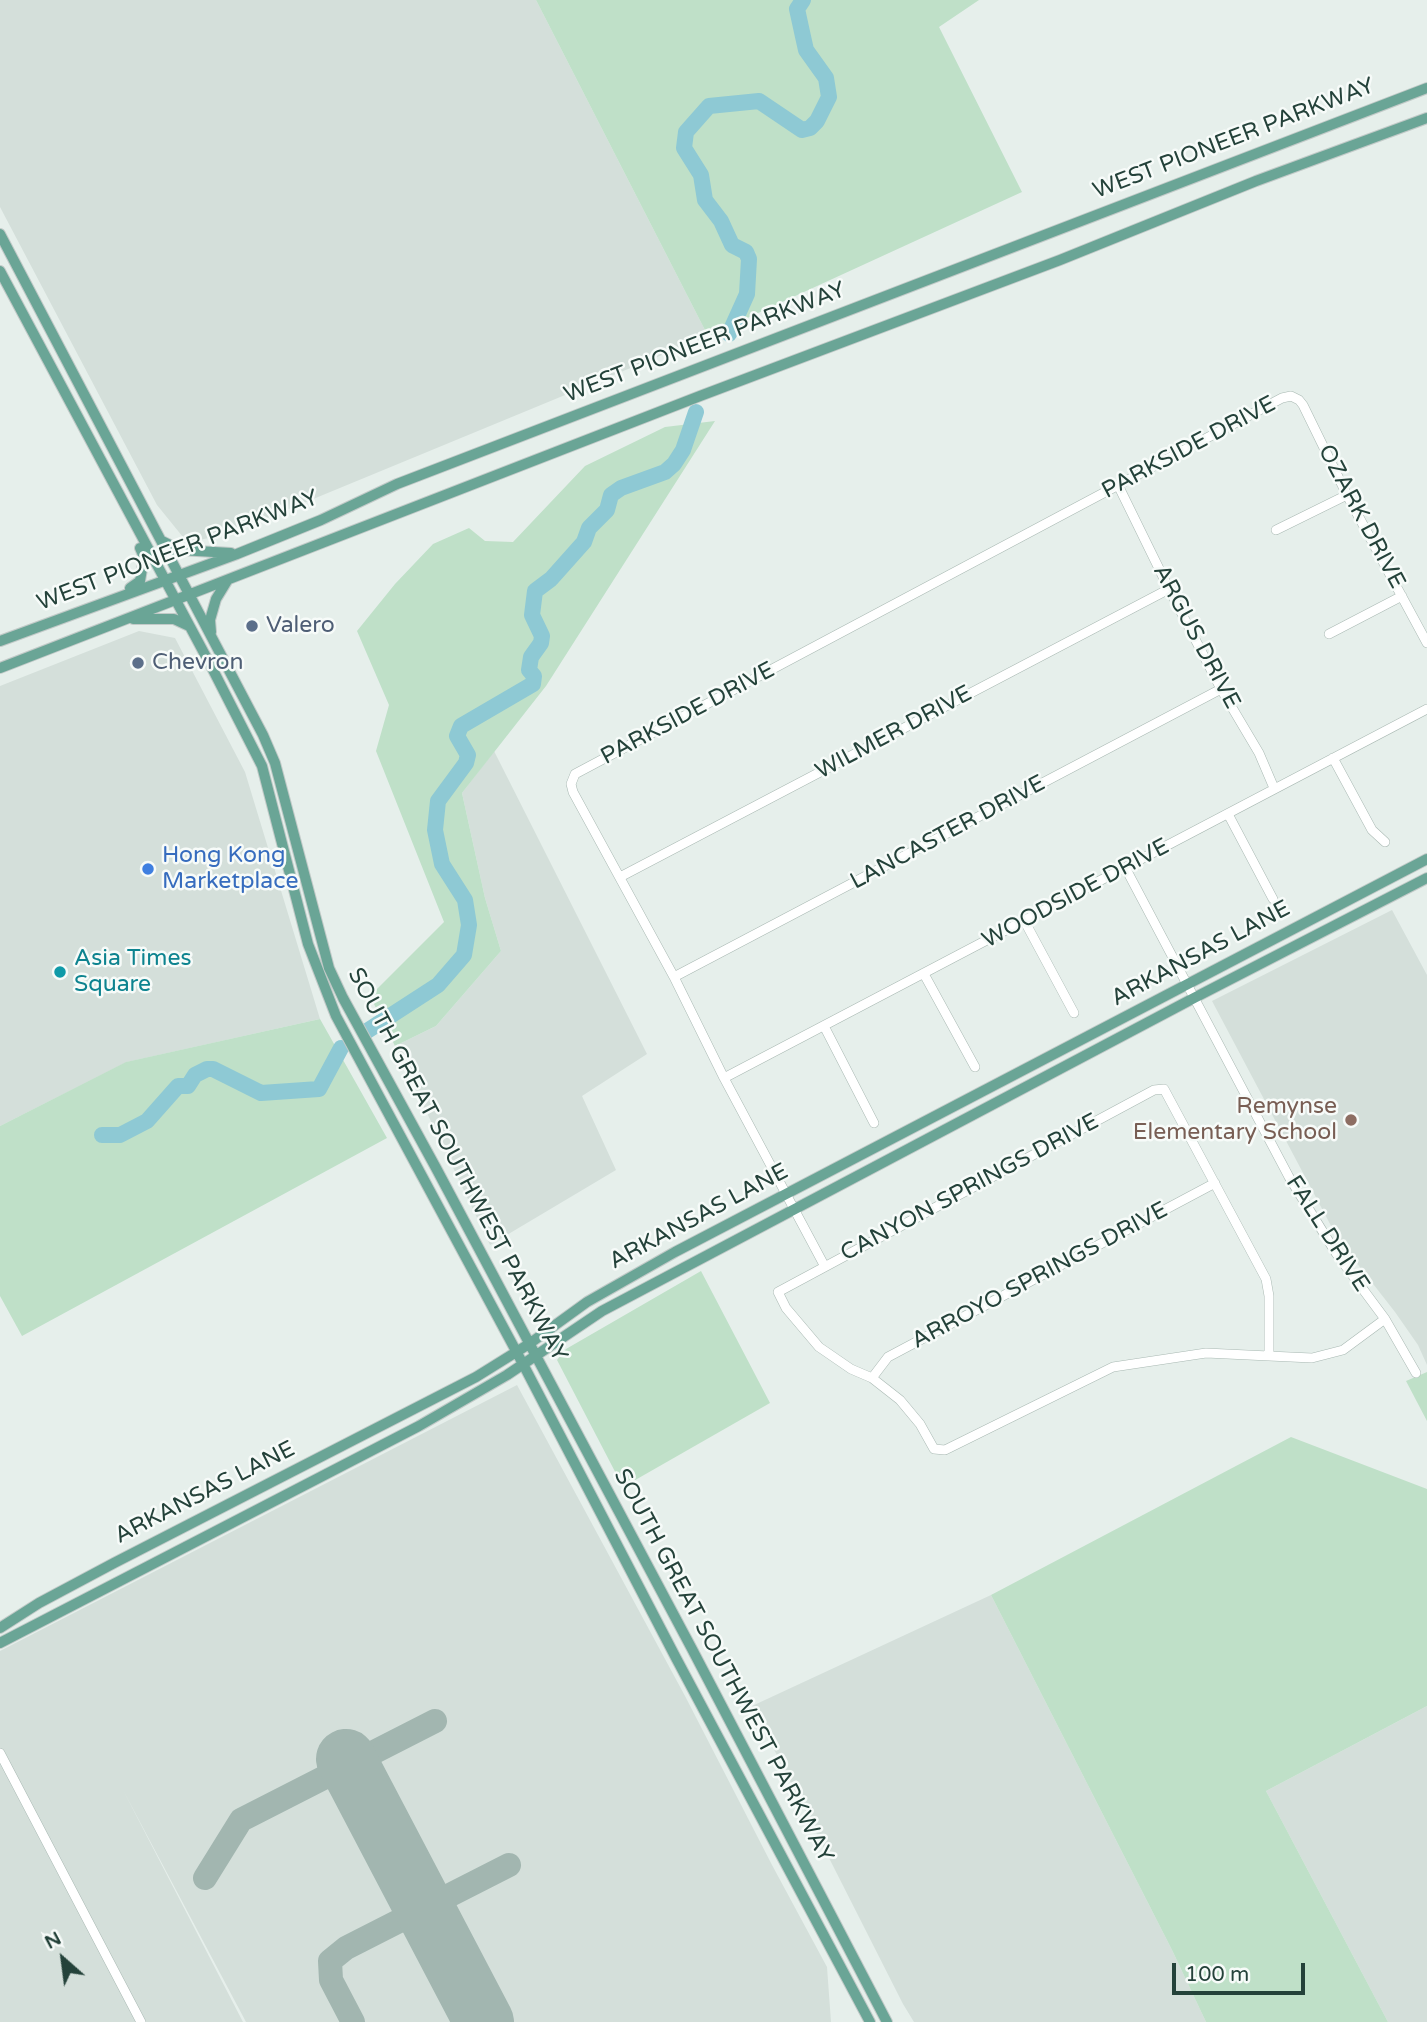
<!DOCTYPE html>
<style>
body{margin:0}
#map{position:relative;width:1427px;height:2022px;overflow:hidden;background:#e6efeb;font-family:"Varela Round",sans-serif}
canvas{display:block}
.north{position:absolute;left:28px;top:1924px;width:70px;height:70px;-webkit-text-stroke:5px #f7fbf9;paint-order:stroke;rotate:332deg;font-size:19px;font-weight:700;line-height:28px;text-align:center;color:#24423a}
.north::after{content:'';display:block;margin:auto;width:24px;height:32px;background:#24423a;clip-path:polygon(50% 0,100% 100%,50% 72%,0 100%)}
.scale{position:absolute;left:1172px;top:1963px;width:133px;height:32px;box-sizing:border-box;border:4px solid #24423a;border-top:0;padding-left:9px;font-size:21px;line-height:24px;white-space:nowrap;color:#24423a;-webkit-text-stroke:5px #f7fbf9;paint-order:stroke}
</style>
<div id="map">
<canvas width="1427" height="2022"></canvas>
<div class="north">N</div>
<div class="scale">100 m</div>
</div>
<script>
const ctx = document.querySelector('canvas').getContext('2d');
ctx.lineJoin = 'round';
function paint(path, color) { ctx.fillStyle = color; ctx.fill(path, 'evenodd'); }
const shape = rows => new Path2D(rows.map(r => 'M' + r).join(''));
function trace(path, color, width, dash) { ctx.strokeStyle = color; ctx.lineWidth = width; ctx.lineCap = dash ? 'butt' : 'round'; ctx.setLineDash(dash || []); ctx.stroke(path); }
function drawText(font, color, halo, rows, align = 'center') {
  ctx.font = font + ' "Varela Round",sans-serif'; ctx.lineWidth = 5; ctx.setLineDash([]); ctx.textBaseline = 'middle'; ctx.strokeStyle = halo; ctx.fillStyle = color; for (const [text, x, y, turn = 0] of rows) {
    ctx.save(); ctx.translate(x, y); ctx.rotate((+turn || 0) * Math.PI / 180); ctx.textAlign = isNaN(turn) ? turn : align; if (halo) ctx.strokeText(text, 0, 0); ctx.fillText(text, 0, 0); ctx.restore();
  }
}
const built = shape([
 [0,0,536,0,708,336,226,535,187,542,157,505,0,207],
 [139,631,175,638,245,772,320,1019,127,1062,0,1126,0,686],
 [494,751,647,1054,582,1096,616,1170,490,1245,395,1046,436,1026,501,951,485,898,462,793],
 [1392,910,1427,975,1427,1365,1418,1345,1395,1312,1338,1239,1212,1001],
 [517,1385,685,1696,772,1865,827,1967,831,2022,246,2022,123,1790,243,2022,0,2022,0,1651],
 [991,1595,1172,1950,1206,2022,914,2022,903,2004,752,1706],
 [1427,1706,1427,2022,1388,2022,1266,1791]
]);
const green = shape([
 [536,0,979,0,939,27,1022,192,708,336],
 [715,421,546,686,462,793,485,898,501,951,436,1026,395,1046,370,996,444,922,376,751,389,705,357,631,395,584,433,544,469,528,485,541,513,542,585,466,665,427],
 [320,1019,387,1138,22,1336,0,1296,0,1126,126,1062],
 [701,1271,770,1403,623,1487,557,1360,566,1349],
 [1427,1372,1427,1421,1406,1381],
 [1291,1437,1427,1489,1427,1706,1266,1791,1388,2022,1206,2022,1172,1950,991,1595]
]);
const river = shape([
 [729,334,747,294,749,259,746,252,732,245,721,221,705,200,701,175,684,148,686,132,709,106,759,101,802,130,810,128,817,121,829,97,826,78,806,50,804,41,797,9,803,0],
 [367,1031,438,985,464,955,469,925,465,900,442,864,435,830,438,801,466,763,468,755,457,736,461,726,533,684,534,676,529,670,531,657,541,643,542,636,532,615,535,591,551,579,584,542,589,528,607,510,611,495,621,488,665,472,674,464,683,450,696,412],
 [102,1135,120,1135,147,1121,178,1086,188,1086,195,1075,207,1069,213,1069,261,1093,319,1089,341,1048]
]);
const taxiway = shape([
 [205,1878,241,1820,435,1721],
 [353,2022,331,1980,330,1961,346,1948,509,1865]
]);
const runway = shape([
 [346,1759,484,2022]
]);
const minor = shape([
 [1118,485,1169,589,1221,689,1259,753,1274,788],
 [1276,530,1347,495],
 [1329,634,1402,596],
 [1333,758,1372,830,1385,842],
 [1228,814,1273,899],
 [1126,869,1289,1177,1336,1253,1385,1319,1416,1373],
 [620,877,1169,589],
 [1025,922,1074,1013],
 [924,974,975,1067],
 [674,977,1221,689],
 [824,1026,874,1123],
 [724,1078,1427,709],
 [824,1265,724,1078,674,977,573,792,571,784,575,774,1282,398,1291,396,1299,400,1303,405,1347,495,1427,643],
 [1269,1356,1269,1296,1266,1279,1164,1089,1154,1090,778,1292,786,1308,819,1347,851,1369,872,1378,900,1400,920,1424,934,1449,945,1450,1113,1367,1206,1353,1269,1356,1312,1358,1343,1350,1385,1319],
 [872,1378,888,1357,1215,1183],
 [0,1753,141,2022]
]);
const major = shape([
 [0,234,263,735,275,763,329,968,343,998,436,1168,692,1649,887,2022],
 [0,271,211,666,262,766,308,944,336,1016,523,1364,676,1658,870,2022],
 [162,541,180,550,231,553],
 [130,588,140,581,144,557,140,548],
 [133,619,174,619,189,626],
 [211,632,210,620,216,599,227,581],
 [0,641,237,554,321,520,397,484,1427,88],
 [0,668,700,396,1060,260,1256,181,1427,118],
 [0,1628,39,1603,114,1563,476,1377,529,1344,587,1302,675,1252,1427,859],
 [0,1643,419,1426,507,1375,602,1311,1194,998,1427,878]
]);
const markers = [
 [252,626,7,"#5c6f8a"],
 [138,663,7,"#5c6f8a"],
 [148,869,7,"#3f7fe0"],
 [60,972,7,"#0f9aa8"],
 [1351,1120,7,"#8d6e63"]
];
const streetNames = [
 ["WEST PIONEER PARKWAY",1234,139,-21],
 ["WEST PIONEER PARKWAY",705,343,-21],
 ["PARKSIDE DRIVE",1189,448,-28],
 ["OZARK DRIVE",1361,517,62],
 ["WEST PIONEER PARKWAY",178,551,-21],
 ["ARGUS DRIVE",1196,637,62],
 ["PARKSIDE DRIVE",688,714,-28],
 ["WILMER DRIVE",894,733,-28],
 ["LANCASTER DRIVE",948,833,-28],
 ["WOODSIDE DRIVE",1076,894,-28],
 ["ARKANSAS LANE",1201,954,-28],
 ["SOUTH GREAT SOUTHWEST PARKWAY",457,1165,62],
 ["CANYON SPRINGS DRIVE",970,1188,-28],
 ["ARKANSAS LANE",699,1217,-28],
 ["FALL DRIVE",1327,1234,57],
 ["ARROYO SPRINGS DRIVE",1040,1276,-28],
 ["ARKANSAS LANE",205,1493,-27],
 ["SOUTH GREAT SOUTHWEST PARKWAY",723,1666,62]
];
const serviceNames = [
 ["Valero",266,626],
 ["Chevron",152,663]
];
const shopNames = [
 ["Hong Kong",162,856],
 ["Marketplace",162,882]
];
const cultureNames = [
 ["Asia Times",74,959],
 ["Square",74,985]
];
const educationNames = [
 ["Remynse",1337,1107],
 ["Elementary School",1337,1133]
];
paint(built, '#d4dfda');
paint(green, '#bfe0c8');
trace(river, '#8ec9d4', 16);
trace(taxiway, '#a2b6b0', 24);
trace(runway, '#a2b6b0', 60);
trace(minor, '#a8b8b2', 10);
trace(major, '#c2cac8', 12);
trace(minor, '#fff', 9);
trace(major, '#6aa596', 10);
for (const [x, y, r, color] of markers) { const dot = new Path2D(); dot.arc(x, y, r, 0, 2 * Math.PI); ctx.fillStyle = color; ctx.fill(dot); trace(dot, '#f7fbf9', 2.5); }
drawText('23px', '#24423a', '#f7fbf9', streetNames);
drawText('23px', '#4e5e75', '#f7fbf9', serviceNames, 'left');
drawText('23px', '#366cbe', '#f7fbf9', shopNames, 'left');
drawText('23px', '#0d838f', '#f7fbf9', cultureNames, 'left');
drawText('23px', '#785e54', '#f7fbf9', educationNames, 'right');
</script>
